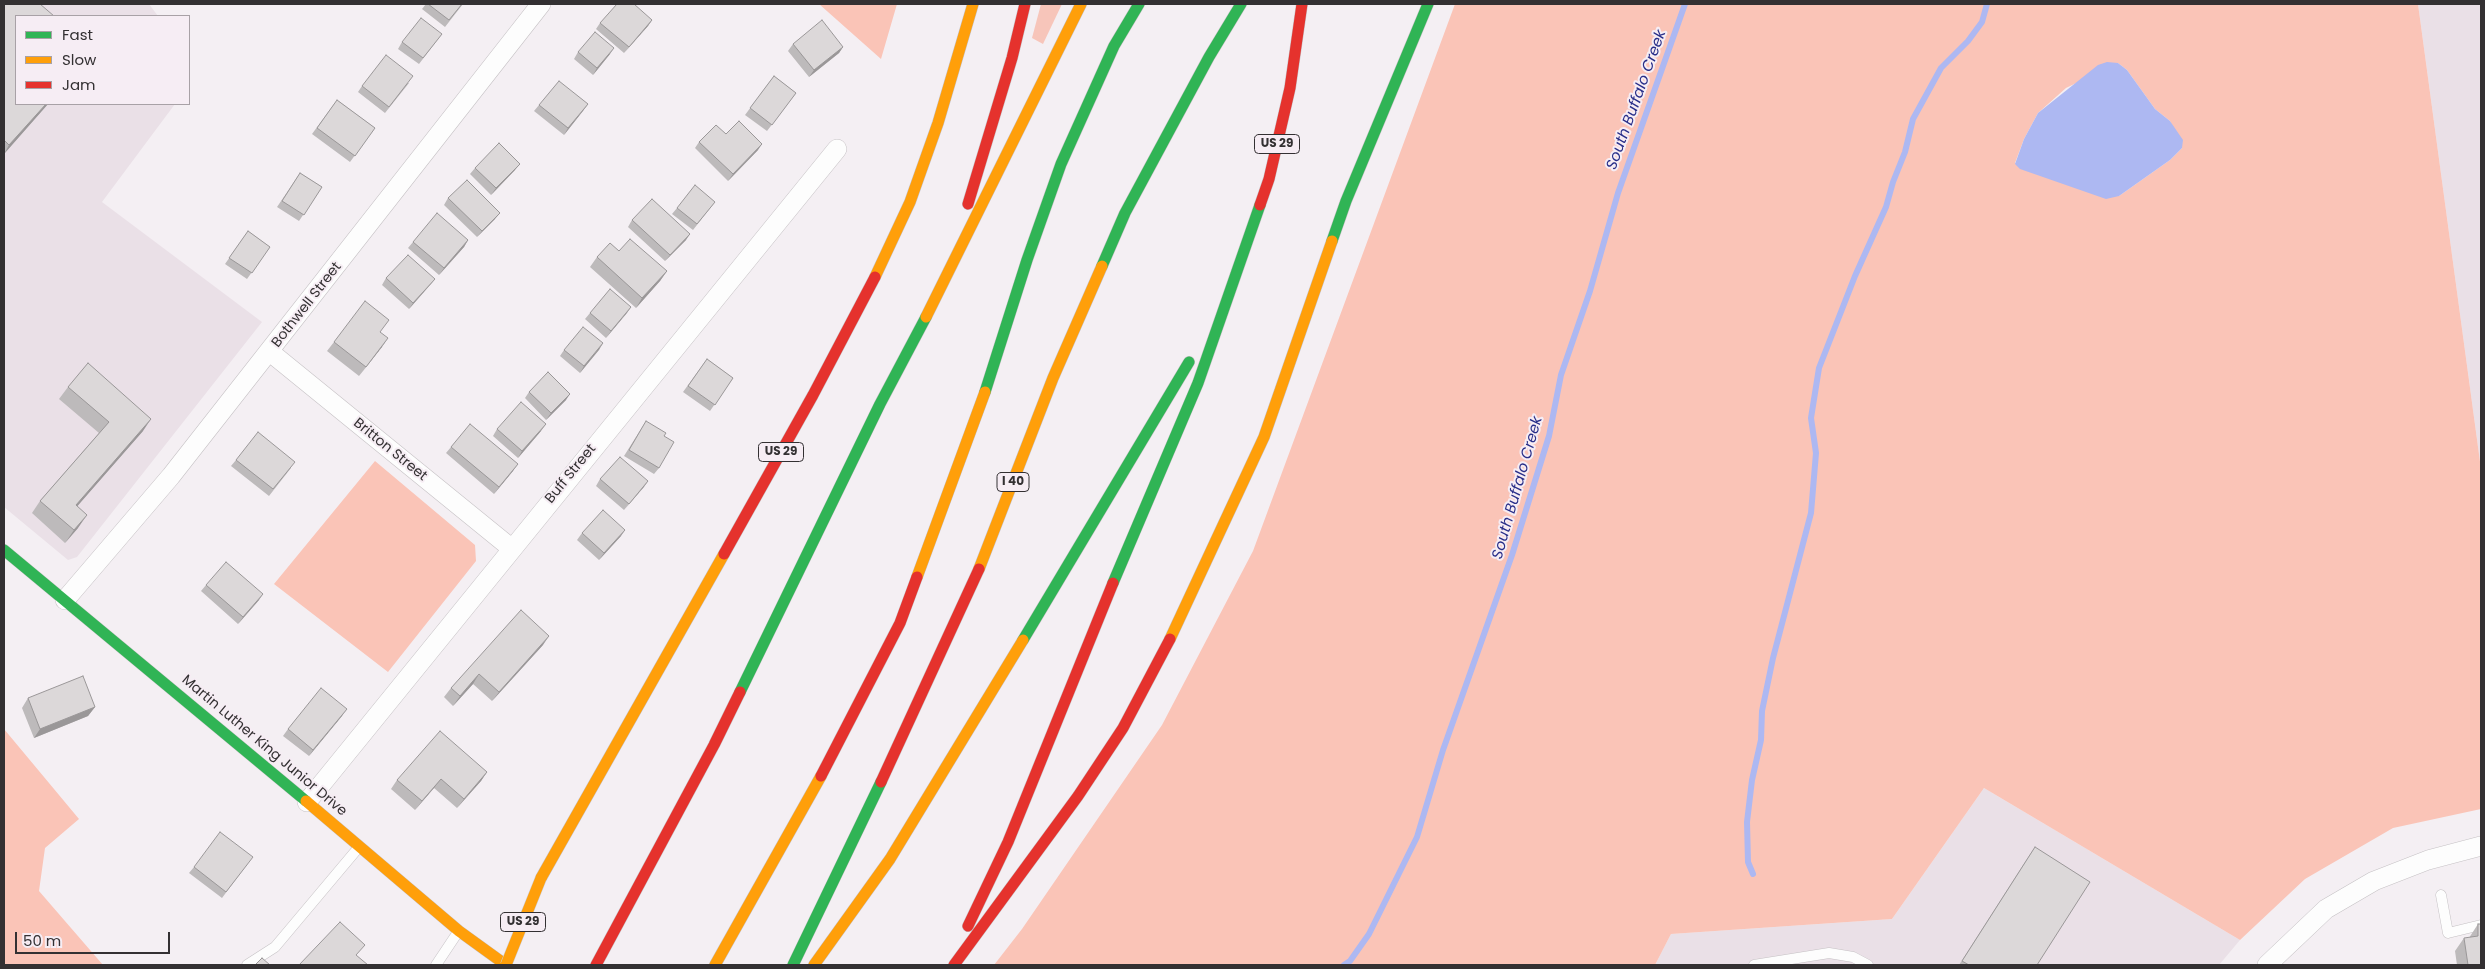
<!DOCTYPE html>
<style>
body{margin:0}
#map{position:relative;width:2485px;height:969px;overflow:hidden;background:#f4eff3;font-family:Poppins,sans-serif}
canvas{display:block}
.frame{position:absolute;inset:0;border:5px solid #333032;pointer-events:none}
.legend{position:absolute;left:15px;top:15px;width:175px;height:90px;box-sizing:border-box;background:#f6edf4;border:1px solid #a8a1a6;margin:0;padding:6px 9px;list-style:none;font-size:15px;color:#333032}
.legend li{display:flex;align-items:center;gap:10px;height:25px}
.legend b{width:25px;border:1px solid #a8a1a6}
.scale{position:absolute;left:15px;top:932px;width:155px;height:22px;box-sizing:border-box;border:2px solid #333032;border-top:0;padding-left:6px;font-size:15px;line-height:18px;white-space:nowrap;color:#333032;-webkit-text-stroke:4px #f6edf4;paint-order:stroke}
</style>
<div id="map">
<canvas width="2485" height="969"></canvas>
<div class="frame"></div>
<ul class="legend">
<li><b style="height:6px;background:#30b455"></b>Fast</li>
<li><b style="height:6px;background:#ff9f0a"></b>Slow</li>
<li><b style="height:6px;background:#e5322d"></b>Jam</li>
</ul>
<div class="scale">50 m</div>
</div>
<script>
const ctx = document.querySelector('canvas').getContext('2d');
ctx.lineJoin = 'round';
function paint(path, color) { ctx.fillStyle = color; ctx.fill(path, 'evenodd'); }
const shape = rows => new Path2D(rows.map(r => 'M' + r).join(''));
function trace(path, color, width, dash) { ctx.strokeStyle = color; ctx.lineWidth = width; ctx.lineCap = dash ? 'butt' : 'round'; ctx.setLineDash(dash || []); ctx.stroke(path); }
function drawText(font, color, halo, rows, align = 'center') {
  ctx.font = font + ' Poppins,sans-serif'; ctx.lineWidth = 4; ctx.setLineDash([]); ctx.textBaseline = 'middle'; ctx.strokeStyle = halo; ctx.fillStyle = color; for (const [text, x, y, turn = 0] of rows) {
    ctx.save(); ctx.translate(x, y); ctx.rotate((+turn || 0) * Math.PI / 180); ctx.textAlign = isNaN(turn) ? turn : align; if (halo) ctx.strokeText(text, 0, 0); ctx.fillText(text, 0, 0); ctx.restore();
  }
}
const built = shape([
 [4,4,149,4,158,16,16,16,16,104,175,104,102,202,262,322,77,557,68,560,4,507],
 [2418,4,2481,4,2481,469],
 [1984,788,2240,940,2219,965,1655,965,1671,934,1892,919]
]);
const green = shape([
 [1041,4,1062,4,1043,44,1032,38]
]);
const forest = shape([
 [819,4,897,4,881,59],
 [1455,4,2418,4,2481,469,2481,809,2393,828,2305,879,2240,940,1984,788,1892,919,1671,934,1655,965,994,965,1022,929,1162,725,1253,551],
 [2118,63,2127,70,2155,109,2170,121,2182,148,2170,160,2119,196,2015,163,2024,139,2038,113,2066,88],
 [375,461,475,545,476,561,388,672,274,584],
 [4,729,79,819,45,848,39,891,103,965,4,965]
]);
const water = shape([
 [2107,62,2118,63,2127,70,2155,109,2170,121,2183,140,2182,148,2170,160,2119,196,2106,199,2020,169,2015,164,2024,139,2038,113,2098,65]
]);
const stream = shape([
 [1753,874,1748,862,1747,822,1752,780,1761,740,1762,711,1773,658,1811,513,1816,453,1811,418,1819,368,1855,276,1886,207,1893,182,1905,152,1913,119,1941,68,1968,41,1982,22,1987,4],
 [1344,965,1350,961,1369,934,1417,837,1443,750,1512,555,1549,436,1561,375,1590,291,1618,193,1685,4]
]);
const lane = shape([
 [2441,895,2448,933,2481,925],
 [247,965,275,947,359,847],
 [436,965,458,932],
 [1754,965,1829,953,1853,957,1868,965]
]);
const street = shape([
 [270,352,511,548],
 [65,600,171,476,541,4],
 [307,802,837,149],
 [2267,965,2326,909,2374,881,2428,860,2481,846]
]);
const fast = shape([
 [1332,241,1346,201,1428,4],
 [1102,266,1125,213,1209,57,1241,4],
 [985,392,1027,260,1061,164,1114,46,1139,4],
 [4,550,306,801],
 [1113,583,1198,383,1260,205],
 [1023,640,1189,362],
 [740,692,880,404,926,317],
 [793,965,881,782]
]);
const slow = shape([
 [875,277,910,202,938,123,973,4],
 [926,317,1081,4],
 [979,569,1053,378,1102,266],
 [917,577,985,392],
 [1170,639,1264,437,1332,241],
 [306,801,459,931,506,965],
 [541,878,724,554],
 [715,965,821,776],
 [814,965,890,859,1023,640]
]);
const jam = shape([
 [968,204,1012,58,1025,4],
 [1260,205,1269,179,1290,88,1302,4],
 [724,554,813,395,875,277],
 [821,776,900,623,917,577],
 [881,782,979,569],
 [968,926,1008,842,1113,583],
 [596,965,714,745,740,692],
 [954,965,1078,796,1123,728,1170,639]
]);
const slowBridge = shape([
 [506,965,541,878]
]);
const wall = shape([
 [4,4,16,104,48,104,4,154],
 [426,4,463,4,445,27,422,9],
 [652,20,648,26,624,53,596,29,600,23],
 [442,34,419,64,398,49,402,42],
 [793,44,843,47,839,53,809,77,788,51],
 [578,52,610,54,593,75,574,59],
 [774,76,796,93,767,131,745,115],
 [409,83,385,113,358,92,362,86],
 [337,100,375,128,350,162,312,134],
 [588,104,564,135,534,111,539,105],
 [726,134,758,150,728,181,695,148,699,142],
 [475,168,515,170,491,195,470,174],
 [300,173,322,187,299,221,277,207],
 [448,198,495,219,477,237,444,205],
 [715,202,693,230,672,214,677,208],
 [632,220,686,240,665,261,628,227],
 [248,231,270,247,247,279,225,264],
 [468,240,464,247,439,275,408,248,413,242],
 [619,251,667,271,660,281,636,308,590,267,597,257],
 [386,278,435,279,430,285,409,309,382,285],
 [631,307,606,338,585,319,590,313],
 [381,332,382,347,359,376,327,351,334,342],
 [603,343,580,373,560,356,564,350],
 [707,359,733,378,710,411,683,392],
 [68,387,143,431,77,506,78,528,65,543,32,513,40,501,99,433,59,399],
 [529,392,566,400,546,420,525,398],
 [646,421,664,436,659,468,654,474,624,456],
 [497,429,541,431,518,458,493,436],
 [451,447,513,471,494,494,446,453],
 [236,460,291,468,269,496,231,466],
 [600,479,648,481,624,510,596,486],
 [582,533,621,536,599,560,577,540],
 [206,585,259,600,238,624,201,591],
 [543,645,492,701,473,684,453,706,444,697,451,688],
 [28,698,95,707,88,716,34,738,22,708],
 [342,716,309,756,283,736,288,729],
 [487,772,481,781,457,808,434,788,415,810,391,789,397,780],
 [2035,847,2037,965,1959,965,2027,859],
 [248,863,222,898,189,873,194,867],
 [2478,924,2481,965,2457,965,2455,951,2464,938,2469,938]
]);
const shadedWall = shape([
 [652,20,648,26,624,53,629,47],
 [843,47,839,53,809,77,814,70],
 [614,48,610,54,593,75,597,68],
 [46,104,48,104,4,154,9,145],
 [588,104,583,111,564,135,568,128],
 [762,144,758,150,728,181,733,174],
 [520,164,515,170,491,195,496,188],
 [500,213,495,219,477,237,482,231],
 [690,234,686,240,665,261,670,255],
 [468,240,464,247,439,275,444,268],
 [667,271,660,281,636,308,642,298],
 [435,279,430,285,409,309,413,303],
 [631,307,627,313,606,338,611,331],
 [388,338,382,347,359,376,366,367],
 [603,343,599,350,580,373,584,366],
 [570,394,566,400,546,420,551,413],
 [151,419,143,431,67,518,76,505],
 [546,424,541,431,518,458,522,451],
 [518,464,513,471,494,494,499,487],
 [648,481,644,487,624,510,629,504],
 [87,515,78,528,65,543,74,530],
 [625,530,621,536,599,560,604,553],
 [263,594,259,600,238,624,243,617],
 [549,636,543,645,492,701,499,692],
 [479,674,473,684,453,706,460,696],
 [95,707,88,716,34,738,40,729],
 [347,709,342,716,309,756,313,750],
 [487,772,481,781,457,808,464,799],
 [441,779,434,788,415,810,422,801]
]);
const building = shape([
 [4,4,40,4,54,16,16,16,16,104,46,104,9,145,4,140,4,4],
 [428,4,462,4,449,20,428,4],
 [617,4,634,4,652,20,629,47,600,23,617,4],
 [421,18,442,34,423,58,402,42,421,18],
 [822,20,843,47,814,70,793,44,822,20],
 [595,32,614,48,597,68,578,52,595,32],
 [386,55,413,76,389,107,362,86,386,55],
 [774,76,796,93,772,125,750,108,774,76],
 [559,81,588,104,568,128,539,105,559,81],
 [337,100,375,128,355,156,317,128,337,100],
 [739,121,762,144,733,174,699,142,716,125,726,134,739,121],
 [499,143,520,164,496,188,475,168,499,143],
 [300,173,322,187,304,215,282,201,300,173],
 [467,180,500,213,482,231,448,198,467,180],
 [695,185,715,202,697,224,677,208,695,185],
 [652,199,690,234,670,255,632,220,652,199],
 [437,213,468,240,444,268,413,242,437,213],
 [248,231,270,247,252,273,229,258,248,231],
 [630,239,667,271,642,298,597,257,610,243,619,251,630,239],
 [408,255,435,279,413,303,386,278,408,255],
 [610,289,631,307,611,331,590,313,610,289],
 [365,301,389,320,380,332,388,338,366,367,334,342,365,301],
 [583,327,603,343,584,366,564,350,583,327],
 [707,359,733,378,715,405,688,386,707,359],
 [88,363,151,419,76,505,87,515,74,530,40,501,109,422,68,387,88,363],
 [548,372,570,394,551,413,529,392,548,372],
 [521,402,546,424,522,451,497,429,521,402],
 [646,421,666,433,664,436,674,442,659,468,629,450,646,421],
 [470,424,518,464,499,487,451,447,470,424],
 [258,432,295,462,273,489,236,460,258,432],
 [620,457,648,481,629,504,600,479,620,457],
 [603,510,625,530,604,553,582,533,603,510],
 [226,562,263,594,243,617,206,585,226,562],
 [521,610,549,636,499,692,479,674,460,696,451,688,521,610],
 [83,676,95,707,40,729,28,698,83,676],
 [321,688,347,709,313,750,288,729,321,688],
 [440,731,487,772,464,799,441,779,422,801,397,780,440,731],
 [220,832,253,857,226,892,194,867,220,832],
 [2035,847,2090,882,2037,965,1969,965,1962,961,2035,847],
 [340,922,365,945,356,955,368,965,299,965,340,922],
 [2478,924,2481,924,2481,965,2468,965,2464,938,2478,936,2478,924],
 [262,958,270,965,255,965,262,958]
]);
const shields = [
 [1277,144,45],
 [781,452,45],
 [1013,482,32],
 [523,922,45]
];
const shieldNames = [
 ["US 29",1277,144],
 ["US 29",781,452],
 ["I 40",1013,482],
 ["US 29",523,922]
];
const streetNames = [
 ["Bothwell Street",307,305,-52],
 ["Britton Street",390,450,39],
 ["Buff Street",571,474,-51],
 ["Martin Luther King Junior Drive",264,746,40]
];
const waterNames = [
 ["South Buffalo Creek",1637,100,-70],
 ["South Buffalo Creek",1518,488,-74]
];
paint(built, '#eae0e7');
paint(green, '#f7c5ba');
paint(forest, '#fac4b7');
paint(water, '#adb8f2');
trace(stream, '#adb8f2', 6);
trace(lane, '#c5c1c4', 11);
trace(street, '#c5c1c4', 20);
trace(fast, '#c5c1c4', 12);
trace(slow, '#c5c1c4', 12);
trace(jam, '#c5c1c4', 12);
trace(lane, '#fdfdfd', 10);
trace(street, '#fdfdfd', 19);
trace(fast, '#30b455', 11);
trace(slow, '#ff9f0a', 11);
trace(jam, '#e5322d', 11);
trace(slowBridge, '#ceccce', 12, []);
trace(slowBridge, '#ff9f0a', 11);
paint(wall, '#bdbabb');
paint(shadedWall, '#9a9798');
paint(building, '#dcd8d9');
trace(building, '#9a9798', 1);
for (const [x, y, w] of shields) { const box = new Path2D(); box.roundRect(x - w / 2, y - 9.5, w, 19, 4); ctx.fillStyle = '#f6edf4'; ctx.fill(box); trace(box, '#333032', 1); }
drawText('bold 12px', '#333032', null, shieldNames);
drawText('14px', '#333032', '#f6edf4', streetNames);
drawText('italic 15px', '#292f89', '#f6edf4', waterNames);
</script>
